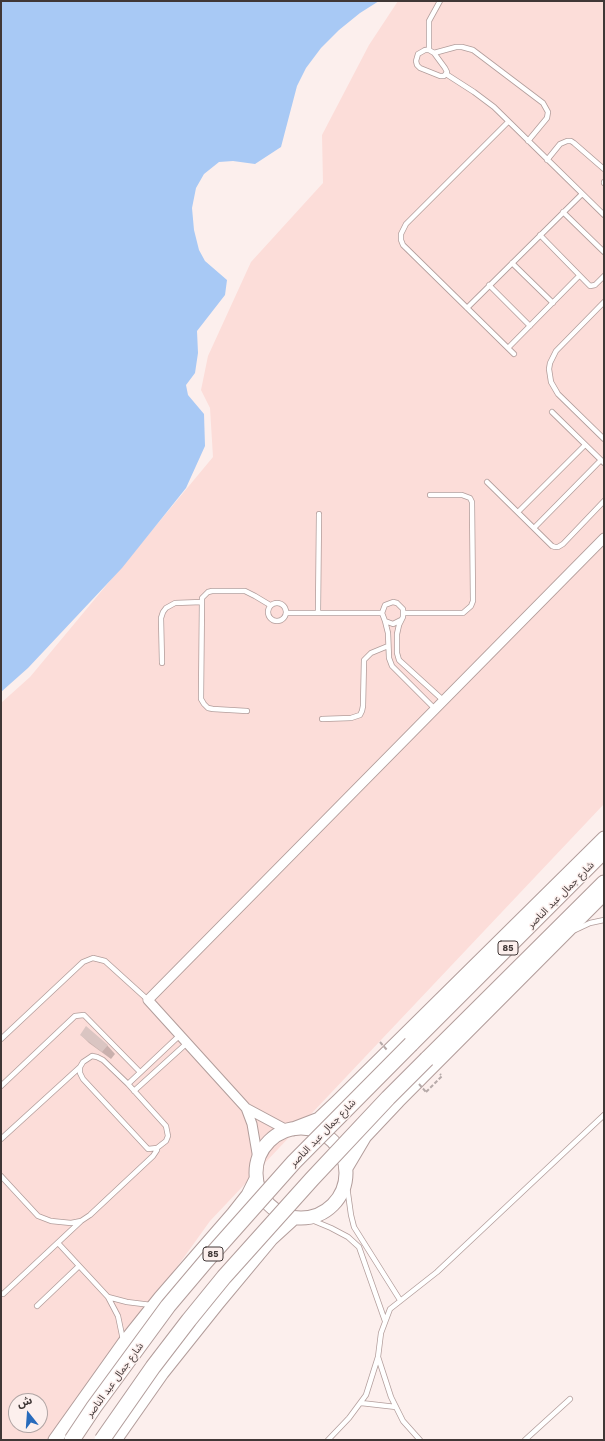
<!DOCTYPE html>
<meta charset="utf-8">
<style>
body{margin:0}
#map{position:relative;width:605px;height:1441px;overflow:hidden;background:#fcefed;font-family:"Work Sans","Noto Sans Arabic",sans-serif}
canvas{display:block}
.frame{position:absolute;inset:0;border:2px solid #403736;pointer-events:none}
.north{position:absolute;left:8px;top:1393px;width:40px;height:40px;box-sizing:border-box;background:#fcefed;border:1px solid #b1a5a4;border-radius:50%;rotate:343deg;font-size:11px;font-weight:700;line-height:16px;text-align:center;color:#403736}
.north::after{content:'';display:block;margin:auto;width:14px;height:18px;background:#286bbc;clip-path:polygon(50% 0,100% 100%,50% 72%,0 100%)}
</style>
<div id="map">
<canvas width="605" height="1441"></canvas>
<div class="frame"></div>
<div class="north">ش</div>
</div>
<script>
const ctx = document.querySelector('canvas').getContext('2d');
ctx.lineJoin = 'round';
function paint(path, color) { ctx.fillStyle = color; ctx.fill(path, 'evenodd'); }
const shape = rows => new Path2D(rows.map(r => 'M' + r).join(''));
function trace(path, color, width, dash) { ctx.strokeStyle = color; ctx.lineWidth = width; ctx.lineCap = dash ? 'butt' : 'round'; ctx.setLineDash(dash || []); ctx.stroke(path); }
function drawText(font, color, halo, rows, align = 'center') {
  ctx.font = font + ' "Work Sans","Noto Sans Arabic",sans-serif'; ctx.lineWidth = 3; ctx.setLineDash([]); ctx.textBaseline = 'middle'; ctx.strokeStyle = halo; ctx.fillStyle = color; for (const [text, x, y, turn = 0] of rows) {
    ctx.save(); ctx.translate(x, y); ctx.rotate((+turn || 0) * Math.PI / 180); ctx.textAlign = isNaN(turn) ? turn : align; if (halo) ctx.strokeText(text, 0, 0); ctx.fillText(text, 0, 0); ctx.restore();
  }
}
const built = shape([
 [398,1,604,1,604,804,210,1221,53,1440,1,1440,1,703,30,677,213,457,210,408,201,390,208,356,251,262,323,183,322,135,369,45],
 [16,1401,40,1401,40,1425,16,1425]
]);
const water = shape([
 [1,1,379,1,360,13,339,30,321,48,306,68,297,86,281,147,255,164,233,161,219,162,204,174,196,188,192,208,194,230,199,250,205,261,227,280,225,295,197,331,198,353,195,373,186,385,188,395,204,414,205,446,186,488,122,568,28,668,1,692]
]);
const shadow = shape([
 [81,1035,107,1045,115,1054,111,1059,89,1043]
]);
const building = shape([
 [86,1026,108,1045,102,1052,80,1035]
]);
const path = shape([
 [426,1092,442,1076,440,1074]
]);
const service = shape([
 [425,50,429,50,434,53,445,68,447,72,444,76,440,76,420,68,417,65,416,61,418,54,425,50],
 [429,50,429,21,440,1],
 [434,53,456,47,462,47,473,50,543,103,548,112,547,118,528,141],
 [446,74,474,92,494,107,604,215],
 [508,122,406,224,401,234,401,240,403,245,514,354],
 [547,160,560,144,567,141,571,141,574,143,604,169],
 [604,182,604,183],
 [563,212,604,252],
 [540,235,590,286,595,285,604,276],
 [512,263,553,303],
 [489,285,530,326],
 [604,302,556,351,550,363,549,369,551,382,558,394,604,439],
 [467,308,582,194],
 [508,348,579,276],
 [552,412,604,463],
 [487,482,552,546,555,547,558,547,563,544,604,501],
 [518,512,585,445],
 [534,528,601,460],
 '268 612a9 9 0 1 1 18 0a9 9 0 1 1-18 0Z',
 [287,613,382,613],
 [318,613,319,514],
 [404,613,463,613,471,606,473,601,472,502,470,498,462,495,430,495],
 [401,620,393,624,385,621,382,613,385,605,393,602,397,603,403,609,403,617,399,625,397,634,397,653,399,660,444,701],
 [385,621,388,633,389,658,392,666,435,709],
 [162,663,161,618,163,612,166,608,175,603,202,602],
 [247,711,213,709,208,708,204,704,201,699,202,598,208,592,212,591,245,591,255,596,270,605],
 [322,719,351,718,360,715,362,711,363,706,364,660,371,653,388,646],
 [575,930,590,923,604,920],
 [1,1039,83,962,93,958,105,961,148,1000],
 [92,1056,97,1057,103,1060,128,1084,166,1126,168,1136,166,1141,157,1148,148,1149,83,1079,80,1073,80,1067,83,1062,92,1056],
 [128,1084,180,1035],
 [1,1086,75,1016,84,1015,140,1072],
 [134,1091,187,1043],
 [1,1139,80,1067],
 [1,1176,38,1216,51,1221,71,1223,81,1221,90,1215,153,1156,157,1150,157,1148],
 [346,1179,351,1215,354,1227,400,1300],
 [307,1218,331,1228,348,1237,359,1247,385,1321],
 [58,1243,108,1297,118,1316,123,1340],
 [1,1294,3,1294,81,1221],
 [108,1297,127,1302,151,1305],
 [37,1306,79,1266],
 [361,1403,396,1407],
 [328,1440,349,1418,366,1395,378,1357],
 [420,1440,403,1421,391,1397,378,1357,381,1333,390,1309,437,1272,604,1115],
 [525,1440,570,1399]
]);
const minor = shape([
 [246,1108,252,1124,258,1159],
 [287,1130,246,1108,148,1000,604,538]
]);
const secondary = shape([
 '256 1173a45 45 0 1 1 90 0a45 45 0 1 1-90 0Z',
 [293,1129,319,1119,338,1101,604,838],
 [346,1168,365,1136,398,1101,604,894],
 [55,1440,124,1343,160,1298,233,1214,248,1195,256,1179],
 [115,1440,162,1373,217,1304,271,1239,294,1218]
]);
const trunk = shape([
 [411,1044,604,851],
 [427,1059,604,883]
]);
const pathBridge = shape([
 [380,1042,387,1050],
 [419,1084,426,1092]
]);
const trunkBridge = shape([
 [72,1440,94,1407,168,1306,206,1261,294,1162,411,1044],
 [102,1440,153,1367,189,1320,224,1277,312,1179,388,1098,427,1059]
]);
const shields = [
 [508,948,20],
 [213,1254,20]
];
const shieldNames = [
 ["85",508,948],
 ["85",213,1254]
];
const streetNames = [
 ["شارع جمال عبد الناصر",561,895,-45],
 ["شارع جمال عبد الناصر",323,1133,-46],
 ["شارع جمال عبد الناصر",115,1380,-54]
];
paint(built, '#fcddd9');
paint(water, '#a8c9f5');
paint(shadow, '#0003');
paint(building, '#dac5c2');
trace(service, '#b29d9b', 6);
trace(minor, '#b29d9b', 11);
trace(secondary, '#b29d9b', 15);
trace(trunk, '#b29d9b', 17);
trace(path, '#b6aaa9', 2, [4, 2]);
trace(service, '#fff', 4.5);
trace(minor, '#fff', 9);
trace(secondary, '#fff', 13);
trace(trunk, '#fff', 15);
trace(trunkBridge, '#b29d9b', 17, []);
trace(pathBridge, '#b6aaa9', 2, [4, 2]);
trace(trunkBridge, '#fff', 15);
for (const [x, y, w] of shields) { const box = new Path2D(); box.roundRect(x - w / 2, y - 7, w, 14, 3); ctx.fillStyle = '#fcefed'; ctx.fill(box); trace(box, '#403736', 1); }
drawText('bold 9px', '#403736', null, shieldNames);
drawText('10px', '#403736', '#fcefed', streetNames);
</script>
